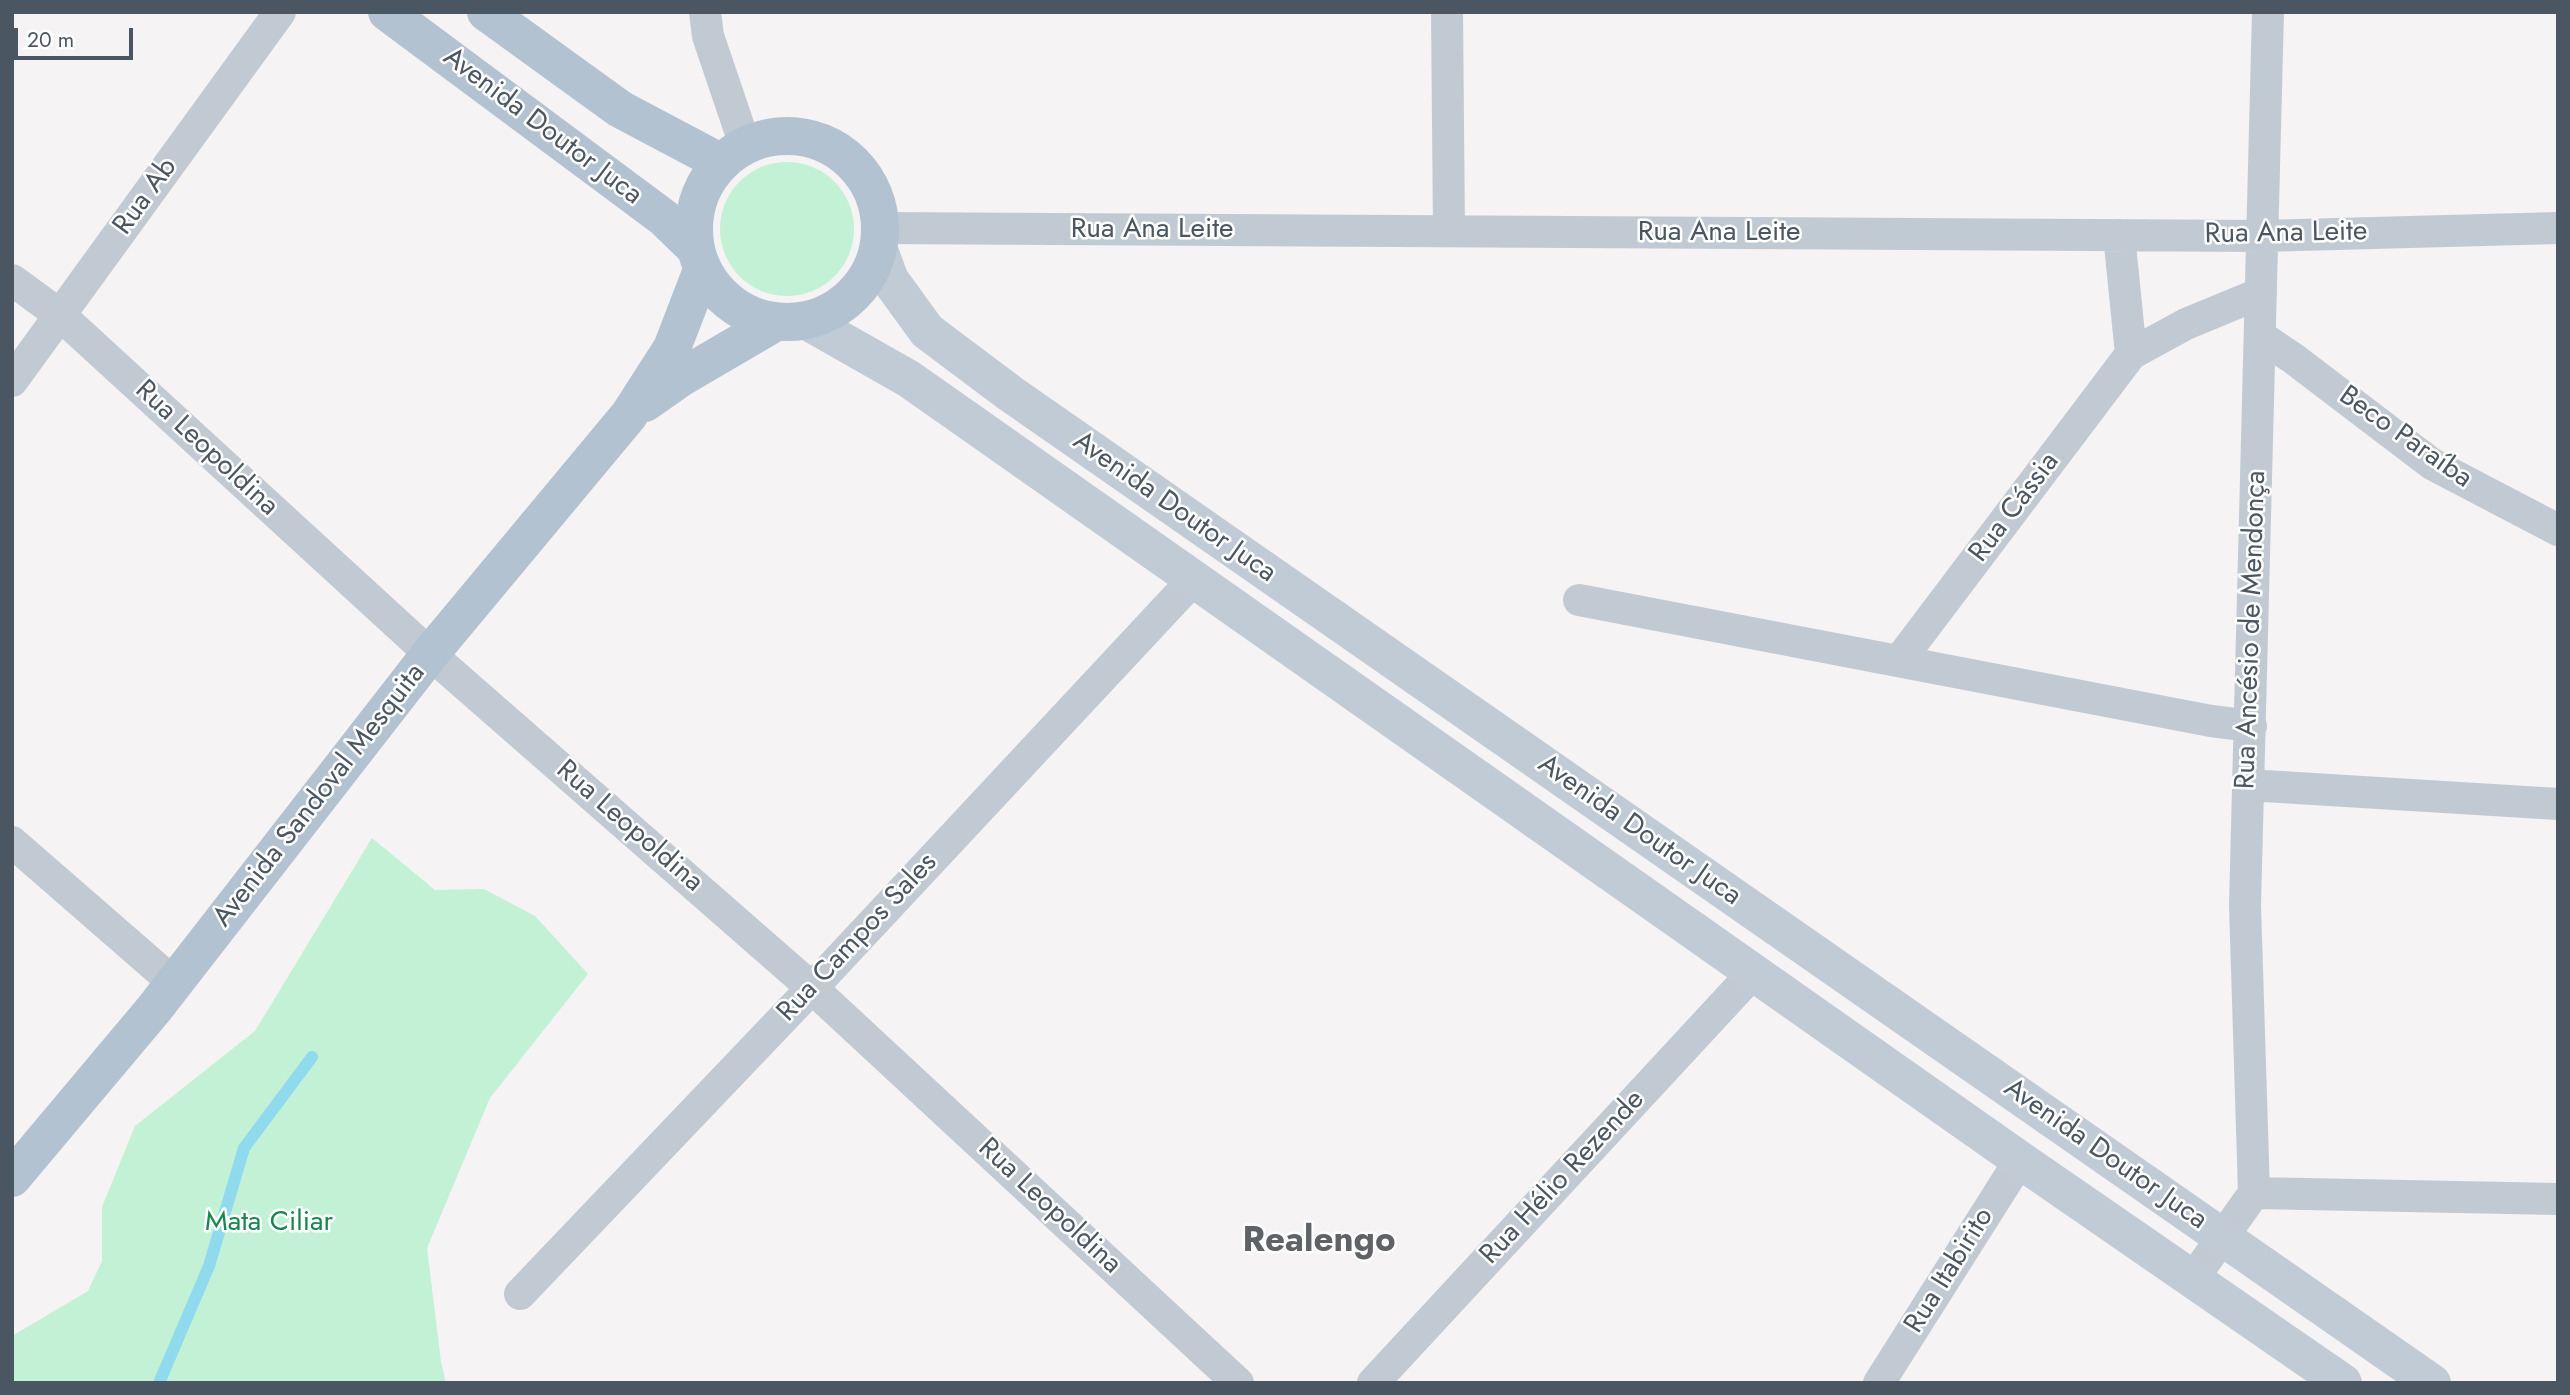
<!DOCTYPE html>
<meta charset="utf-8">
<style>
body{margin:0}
#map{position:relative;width:2570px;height:1395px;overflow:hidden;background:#f5f3f3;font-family:Jost,sans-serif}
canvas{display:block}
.frame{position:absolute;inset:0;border:14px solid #4a5661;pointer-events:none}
.scale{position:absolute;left:14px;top:28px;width:119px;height:32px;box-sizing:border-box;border:4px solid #4a5661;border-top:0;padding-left:9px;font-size:21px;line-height:24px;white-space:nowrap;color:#4a5661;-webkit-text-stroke:5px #fff;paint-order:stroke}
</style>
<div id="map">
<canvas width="2570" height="1395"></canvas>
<div class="frame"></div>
<div class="scale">20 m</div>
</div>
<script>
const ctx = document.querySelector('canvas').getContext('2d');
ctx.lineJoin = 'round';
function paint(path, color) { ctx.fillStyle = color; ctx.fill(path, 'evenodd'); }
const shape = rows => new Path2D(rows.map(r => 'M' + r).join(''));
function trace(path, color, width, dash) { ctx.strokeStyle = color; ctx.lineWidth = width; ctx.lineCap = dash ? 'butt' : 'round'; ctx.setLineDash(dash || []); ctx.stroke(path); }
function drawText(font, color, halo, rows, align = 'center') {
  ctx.font = font + ' Jost,sans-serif'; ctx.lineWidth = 5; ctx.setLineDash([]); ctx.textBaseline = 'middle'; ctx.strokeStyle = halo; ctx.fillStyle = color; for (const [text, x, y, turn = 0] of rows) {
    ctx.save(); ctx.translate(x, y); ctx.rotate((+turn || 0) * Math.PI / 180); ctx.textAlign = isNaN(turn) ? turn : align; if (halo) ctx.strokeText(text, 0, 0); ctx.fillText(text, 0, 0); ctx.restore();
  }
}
const green = shape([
 '720 229a67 67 0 1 1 134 0a67 67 0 1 1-134 0Z',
 [372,838,435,890,484,889,535,916,588,974,490,1098,427,1248,441,1362,446,1383,12,1383,12,1336,88,1291,102,1261,102,1207,135,1126,255,1031]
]);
const stream = shape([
 [159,1383,209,1266,244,1148,312,1057]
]);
const minor = shape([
 [705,12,708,36,745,145],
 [1447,12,1449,231],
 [880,228,2262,236,2558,228],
 [2119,235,2131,354],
 [12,280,60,315,430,654,812,988,1238,1383],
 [2260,336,2294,359,2432,464,2558,530],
 [12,381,280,12],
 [1579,600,2211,721,2251,726],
 [1899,661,2131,354,2186,324,2261,293],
 [2248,785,2558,804],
 [12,842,174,983],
 [2254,1193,2558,1199],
 [2192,1280,2254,1193,2245,905,2268,12],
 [520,1294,812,988,1194,579],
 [1373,1383,1753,973],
 [1879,1383,2020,1160]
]);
const secondary = shape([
 [879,250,890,280,927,331,1011,394,2432,1383],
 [807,321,909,379,2020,1160,2343,1383]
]);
const primary = shape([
 [387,12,664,218,694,247],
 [486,12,620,109,720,162],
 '694 229a93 93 0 1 1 186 0a93 93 0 1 1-186 0Z',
 [645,403,682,377,776,322],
 [12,1178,154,1009,430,654,629,415,672,348,702,270]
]);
const streetNames = [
 ["Avenida Doutor Juca",542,127,37],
 ["Rua Ab",146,197,-54],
 ["Rua Ana Leite",1152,230],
 ["Rua Ana Leite",1719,233],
 ["Rua Ana Leite",2286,234,-1],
 ["Beco Paraíba",2405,438,35],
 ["Rua Leopoldina",206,449,43],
 ["Avenida Doutor Juca",1174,508,35],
 ["Rua Cássia",2015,508,-53],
 ["Rua Ancésio de Mendonça",2252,630,-88],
 ["Avenida Sandoval Mesquita",320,796,-52],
 ["Rua Leopoldina",629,827,41],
 ["Avenida Doutor Juca",1639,831,35],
 ["Rua Campos Sales",858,938,-47],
 ["Avenida Doutor Juca",2105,1155,35],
 ["Rua Hélio Rezende",1563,1178,-47],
 ["Rua Leopoldina",1049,1207,43],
 ["Rua Itabirito",1950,1271,-58]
];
const parkNames = [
 ["Mata Ciliar",269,1223]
];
const districtNames = [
 ["Realengo",1319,1243]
];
paint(green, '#c3f1d5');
trace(stream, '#90daee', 12);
trace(minor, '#c1cad2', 32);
trace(secondary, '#c1cbd6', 38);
trace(primary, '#b3c2d1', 38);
drawText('28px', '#4a5661', '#fff', streetNames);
drawText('28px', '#17864f', '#fff', parkNames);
drawText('bold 35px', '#5f6368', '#fff', districtNames);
</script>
